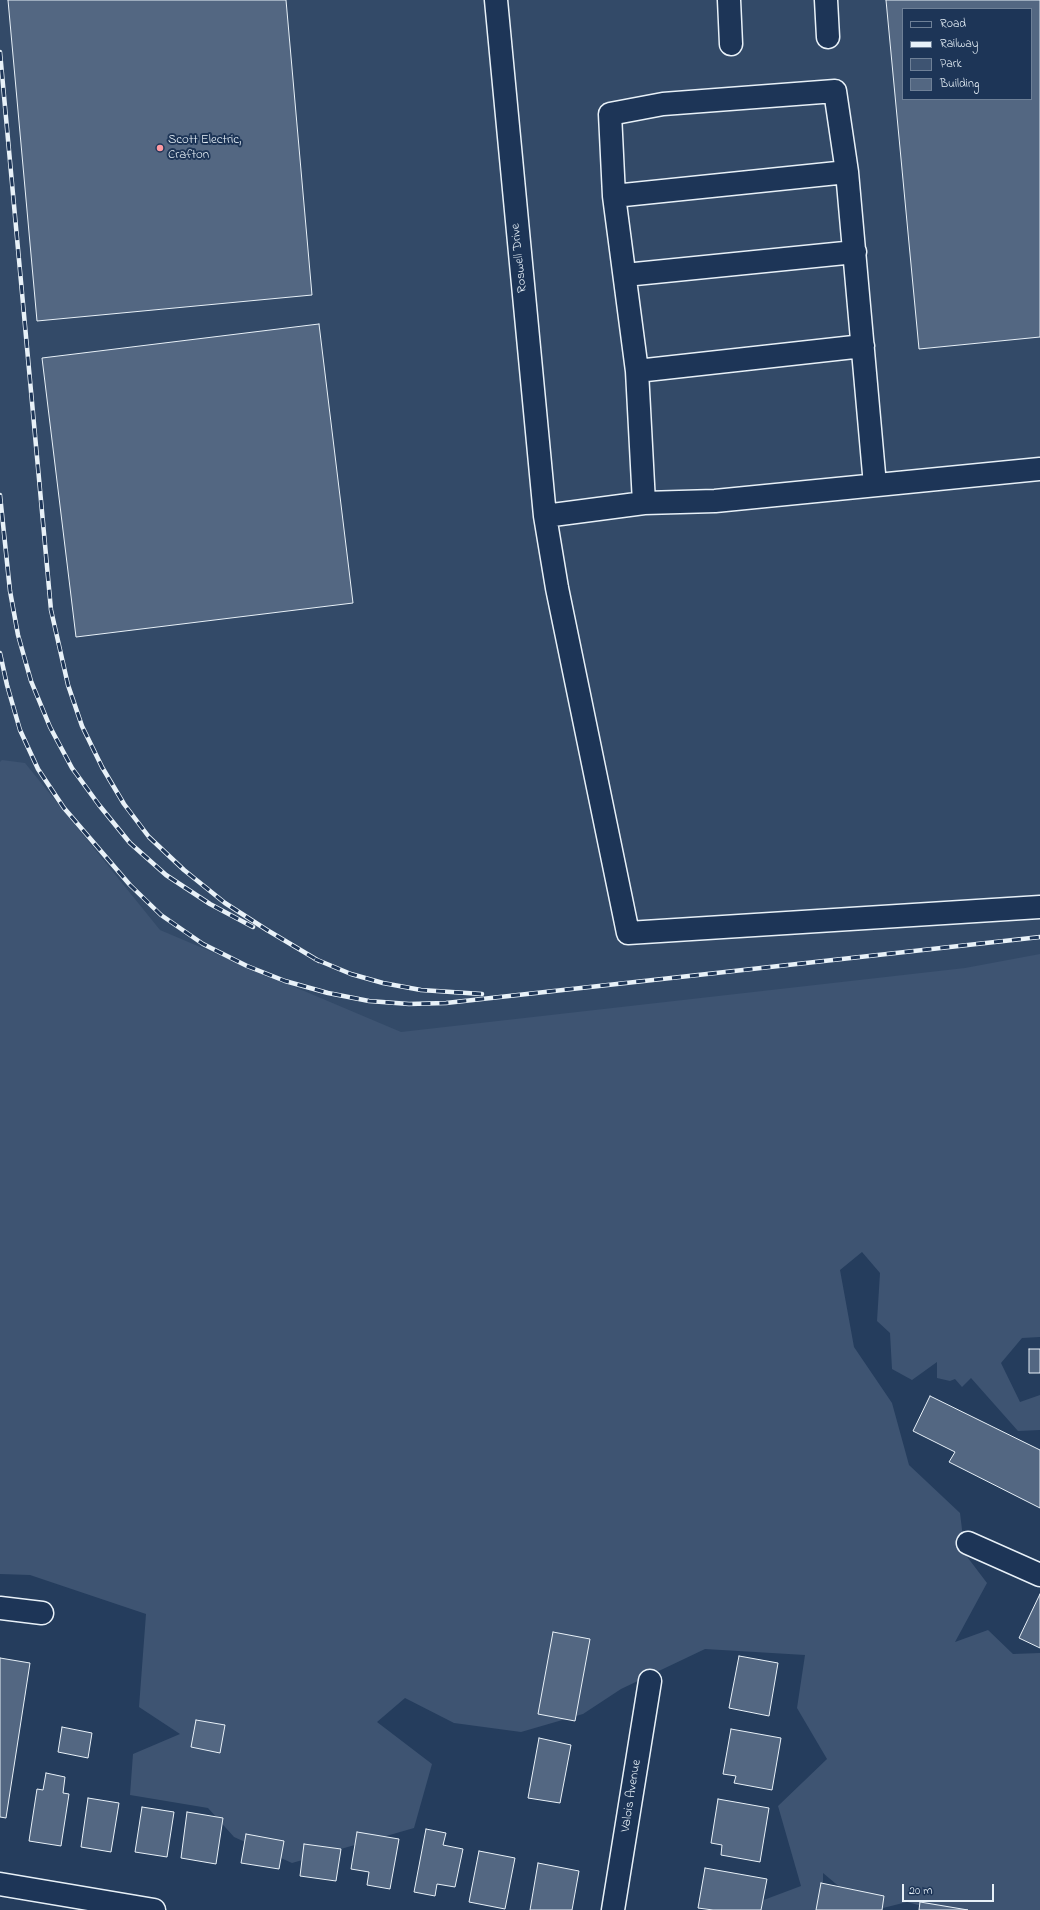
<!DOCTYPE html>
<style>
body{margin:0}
#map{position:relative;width:1040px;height:1910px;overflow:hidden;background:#253d5d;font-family:"Indie Flower",sans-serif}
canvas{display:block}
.legend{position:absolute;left:902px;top:8px;width:130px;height:92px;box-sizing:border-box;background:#1d3557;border:1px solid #6e8097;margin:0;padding:5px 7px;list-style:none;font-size:12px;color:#e8f1f8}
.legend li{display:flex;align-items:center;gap:8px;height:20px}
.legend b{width:20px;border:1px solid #6e8097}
.scale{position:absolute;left:902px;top:1884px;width:92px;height:18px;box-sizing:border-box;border:2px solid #e8f1f8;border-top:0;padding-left:5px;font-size:12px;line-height:14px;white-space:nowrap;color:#e8f1f8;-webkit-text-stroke:3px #1d3557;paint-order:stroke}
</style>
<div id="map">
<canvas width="1040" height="1910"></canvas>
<ul class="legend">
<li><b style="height:5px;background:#1d3557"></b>Road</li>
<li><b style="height:5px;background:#e8f1f8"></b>Railway</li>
<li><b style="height:11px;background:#3e5472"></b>Park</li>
<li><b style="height:11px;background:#536782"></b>Building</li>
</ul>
<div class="scale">20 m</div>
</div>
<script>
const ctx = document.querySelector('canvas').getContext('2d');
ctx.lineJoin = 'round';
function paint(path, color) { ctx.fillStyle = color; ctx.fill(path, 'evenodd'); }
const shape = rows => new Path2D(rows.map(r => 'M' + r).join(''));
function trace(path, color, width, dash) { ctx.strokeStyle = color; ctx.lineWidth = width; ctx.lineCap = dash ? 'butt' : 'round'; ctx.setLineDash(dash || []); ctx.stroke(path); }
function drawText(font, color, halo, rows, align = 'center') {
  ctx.font = font + ' "Indie Flower",sans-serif'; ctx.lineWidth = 4; ctx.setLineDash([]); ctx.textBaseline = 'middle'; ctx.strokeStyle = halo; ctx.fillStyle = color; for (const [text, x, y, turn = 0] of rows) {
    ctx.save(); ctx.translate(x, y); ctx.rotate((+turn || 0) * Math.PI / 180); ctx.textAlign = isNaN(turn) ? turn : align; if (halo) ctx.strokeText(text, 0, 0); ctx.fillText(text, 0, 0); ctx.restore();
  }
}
const built = shape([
 [0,0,1040,0,1040,988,423,1081,0,896],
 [903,9,1031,9,1031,99,903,99]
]);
const green = shape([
 [2,760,25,763,160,930,401,1032,965,968,1040,954,1040,1337,1022,1338,1001,1363,1020,1402,1040,1395,1040,1430,1018,1431,971,1378,962,1387,955,1379,950,1381,937,1378,937,1362,912,1380,892,1369,890,1333,877,1321,880,1273,862,1252,840,1270,854,1347,892,1403,909,1465,960,1513,965,1554,987,1583,955,1642,988,1630,1013,1654,1040,1653,1040,1910,937,1910,907,1902,875,1910,867,1910,823,1873,823,1910,744,1910,745,1907,801,1886,778,1806,827,1759,797,1708,805,1655,705,1649,621,1689,583,1714,521,1732,454,1723,405,1698,377,1722,432,1764,414,1828,292,1863,234,1837,208,1808,130,1795,133,1754,180,1734,139,1707,146,1614,30,1575,0,1574,0,762]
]);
const building = shape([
 [8,0,286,0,312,295,37,321,8,0],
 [886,0,1040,0,1040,337,919,349,886,0],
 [903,9,1031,9,1031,99,903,99,903,9],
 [319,324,353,603,76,637,42,358,319,324],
 [1029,1349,1040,1349,1040,1373,1029,1373,1029,1349],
 [930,1396,1040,1450,1040,1508,949,1462,955,1452,913,1431,930,1396],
 [1040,1594,1040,1648,1019,1638,1040,1594],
 [553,1632,590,1639,575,1721,538,1714,553,1632],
 [739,1656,778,1663,769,1716,729,1708,739,1656],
 [0,1658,30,1663,6,1818,0,1817,0,1658],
 [196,1720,225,1725,220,1753,191,1747,196,1720],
 [62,1727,92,1733,88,1758,58,1752,62,1727],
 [731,1729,781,1738,772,1790,734,1783,736,1776,723,1774,731,1729],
 [539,1738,571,1745,560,1803,528,1798,539,1738],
 [46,1773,65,1777,63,1793,69,1794,61,1846,29,1841,37,1789,43,1790,46,1773],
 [88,1798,119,1803,111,1852,81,1847,88,1798],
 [718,1799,769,1808,760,1862,721,1855,722,1845,711,1843,718,1799],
 [142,1807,174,1812,167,1857,135,1852,142,1807],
 [187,1812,223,1818,216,1864,181,1858,187,1812],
 [426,1829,446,1833,443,1845,463,1849,455,1887,437,1884,435,1896,414,1892,426,1829],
 [357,1832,399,1839,390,1889,367,1885,369,1872,351,1869,357,1832],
 [246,1834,284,1841,279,1869,241,1863,246,1834],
 [304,1844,341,1849,336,1881,300,1876,304,1844],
 [479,1851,515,1858,505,1909,469,1902,479,1851],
 [538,1863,579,1871,572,1910,530,1910,538,1863],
 [705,1868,767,1879,761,1910,713,1910,698,1908,705,1868],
 [821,1883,884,1896,882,1910,816,1910,821,1883],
 [920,1902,968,1910,919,1910,920,1902]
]);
const minor = shape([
 [496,0,545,516,557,588,628,933,1040,907],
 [729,0,731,44],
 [826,0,828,37],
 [614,196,847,172],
 [625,275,855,252],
 [637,371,863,346],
 [644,503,637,371,614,196,610,114,663,104,835,91,847,172,875,485],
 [545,516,644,503,715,501,1040,469],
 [968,1543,1040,1575],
 [0,1608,42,1613],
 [0,1884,154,1910],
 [613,1910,650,1681]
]);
const rail = shape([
 [0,52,51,610,68,685,82,726,102,767,124,804,149,837,184,870,225,903,267,930,319,961],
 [0,495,10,591,18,635,31,681,50,727,72,768,99,805,130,843,166,875,210,904,253,927],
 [0,653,7,685,20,730,38,769,64,808,130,885,161,915,203,944,247,966,285,981,328,993,369,1001,409,1004,446,1003,1040,937],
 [315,959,351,974,383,983,421,990,482,994]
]);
const markers = [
 [160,148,4,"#ff9aa2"]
];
const poiNames = [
 ["Scott Electric,",168,141],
 ["Crafton",168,156]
];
const streetNames = [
 ["Roswell Drive",520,258,-96],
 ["Valois Avenue",632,1796,-81]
];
paint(built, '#334a68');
paint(green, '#3e5472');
paint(building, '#536782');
trace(building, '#e8f1f8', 1);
trace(minor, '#e8f1f8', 25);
trace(minor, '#1d3557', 22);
trace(rail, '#e8f1f8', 4.5);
trace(rail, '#1d3557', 3, [9]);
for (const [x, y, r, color] of markers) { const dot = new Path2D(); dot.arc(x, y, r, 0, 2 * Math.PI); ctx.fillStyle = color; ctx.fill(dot); trace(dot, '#1d3557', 1.5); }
drawText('13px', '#e8f1f8', '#1d3557', poiNames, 'left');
drawText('13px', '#e8f1f8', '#1d3557', streetNames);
</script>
